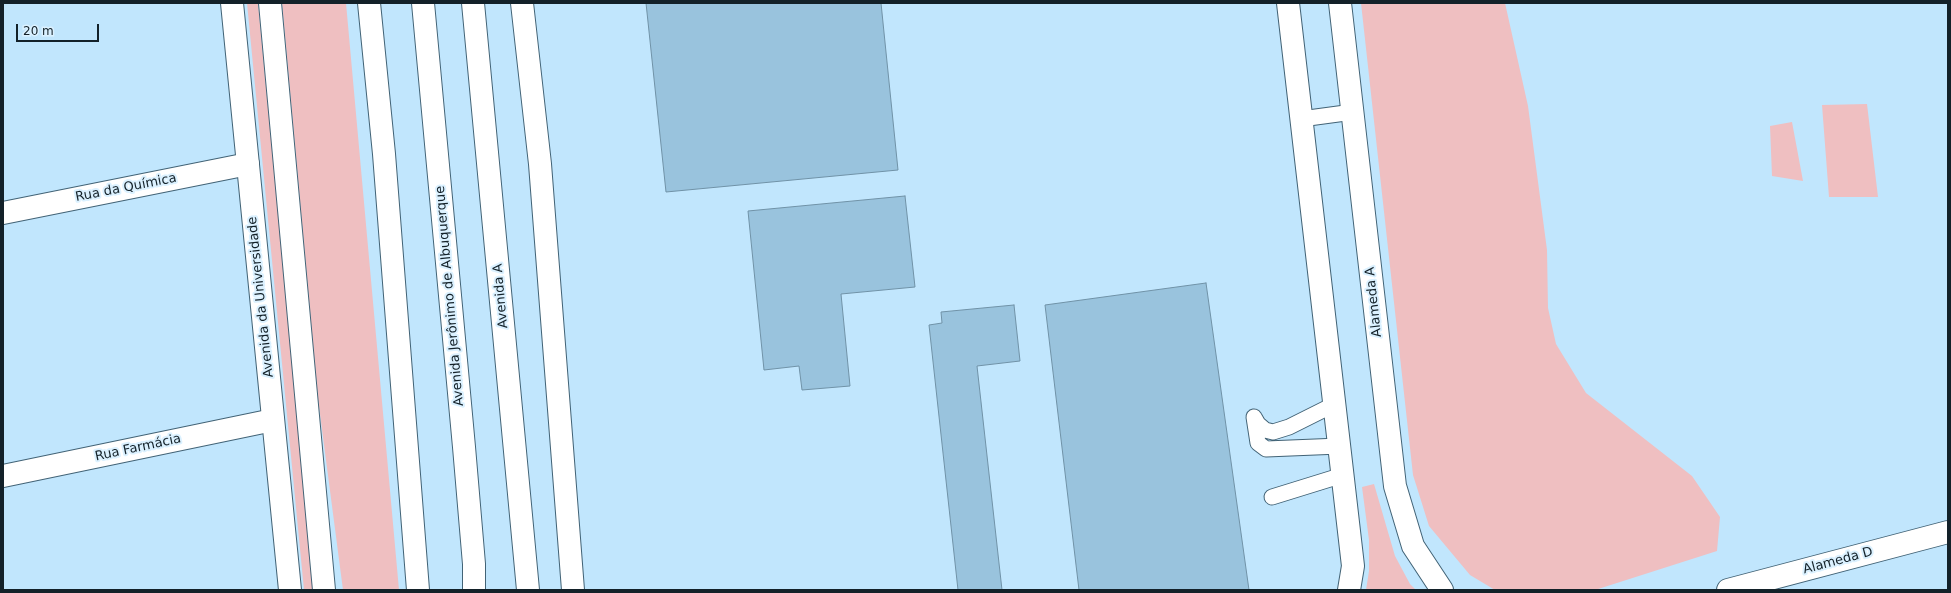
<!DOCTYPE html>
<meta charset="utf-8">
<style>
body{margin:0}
#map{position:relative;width:1951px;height:593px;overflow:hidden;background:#c1e6fd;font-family:"DejaVu Sans",sans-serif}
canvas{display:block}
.frame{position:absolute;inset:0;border:4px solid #132129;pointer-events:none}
.scale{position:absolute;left:16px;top:24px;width:83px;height:18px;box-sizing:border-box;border:2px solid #132129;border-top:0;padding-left:5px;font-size:12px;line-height:14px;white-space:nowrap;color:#132129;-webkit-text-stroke:3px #dbf1ff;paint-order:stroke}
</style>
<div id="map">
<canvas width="1951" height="593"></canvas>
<div class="frame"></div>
<div class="scale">20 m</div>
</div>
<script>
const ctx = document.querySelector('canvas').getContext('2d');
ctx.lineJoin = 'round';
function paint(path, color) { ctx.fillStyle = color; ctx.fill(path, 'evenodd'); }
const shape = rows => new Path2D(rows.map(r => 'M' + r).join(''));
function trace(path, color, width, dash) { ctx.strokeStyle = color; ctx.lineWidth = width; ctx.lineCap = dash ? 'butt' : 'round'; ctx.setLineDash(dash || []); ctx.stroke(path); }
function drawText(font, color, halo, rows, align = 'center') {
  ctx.font = font + ' "DejaVu Sans",sans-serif'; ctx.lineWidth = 4; ctx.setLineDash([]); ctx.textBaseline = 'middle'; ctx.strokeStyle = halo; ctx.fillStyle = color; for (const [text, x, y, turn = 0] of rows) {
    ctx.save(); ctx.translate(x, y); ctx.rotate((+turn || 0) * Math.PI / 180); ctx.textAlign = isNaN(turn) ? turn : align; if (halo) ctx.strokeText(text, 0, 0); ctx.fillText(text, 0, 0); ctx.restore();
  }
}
const green = shape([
 [247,3,258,3,314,590,304,590],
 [282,3,346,3,399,590,343,590,318,399],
 [1361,3,1505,3,1528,106,1547,250,1548,308,1556,344,1586,393,1692,476,1720,517,1717,551,1595,590,1495,590,1470,575,1429,526,1413,475],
 [1867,104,1878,197,1829,197,1822,105],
 [1792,122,1803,181,1772,176,1770,126],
 [1374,484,1395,556,1410,584,1416,590,1366,590,1369,571,1369,540,1362,487]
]);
const building = shape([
 [646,3,881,3,898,170,666,192,646,3],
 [905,196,915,287,841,294,850,386,802,390,799,366,764,370,748,211,905,196],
 [1206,283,1249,590,1079,590,1045,305,1206,283],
 [1014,305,1020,361,977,366,1002,590,958,590,929,325,942,323,941,312,1014,305]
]);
const service = shape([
 [1301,119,1353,112],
 [1254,417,1258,443,1266,449,1340,446],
 [1254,417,1258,424,1265,430,1273,432,1289,427,1335,404],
 [1272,497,1343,475]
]);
const minor = shape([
 [473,3,528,590],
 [522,3,540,164,573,590],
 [1288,3,1353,566,1349,590],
 [1340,3,1395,486,1413,546,1442,590],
 [3,213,248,164],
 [3,476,273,420]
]);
const tertiary = shape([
 [232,3,290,590],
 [270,3,324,590],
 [1728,590,1948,532]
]);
const primary = shape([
 [369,3,384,154,418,590],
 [423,3,464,447,474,564,474,590]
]);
const streetNames = [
 ["Rua da Química",126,188,-11],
 ["Avenida Jerônimo de Albuquerque",450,296,-95],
 ["Avenida A",501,296,-95],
 ["Avenida da Universidade",261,297,-96],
 ["Alameda A",1374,302,-96],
 ["Rua Farmácia",138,448,-12],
 ["Alameda D",1838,561,-15]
];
paint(green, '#efbfc1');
paint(building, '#99c3dd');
trace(building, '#7092a7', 1);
trace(service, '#426376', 17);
trace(minor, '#426376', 24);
trace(tertiary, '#426376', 24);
trace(primary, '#426376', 24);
trace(service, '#fff', 15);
trace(minor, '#fff', 22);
trace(tertiary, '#fff', 22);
trace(primary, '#fff', 22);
drawText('13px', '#132129', '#dbf1ff', streetNames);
</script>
